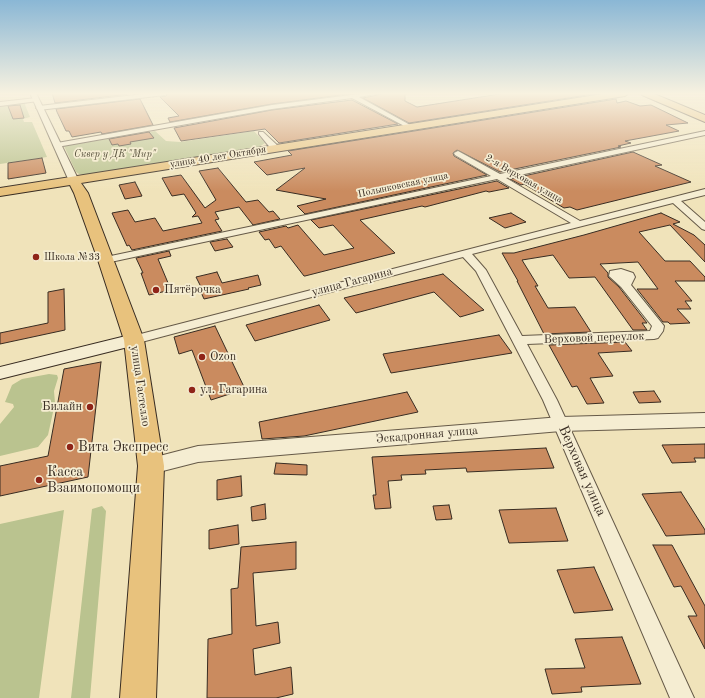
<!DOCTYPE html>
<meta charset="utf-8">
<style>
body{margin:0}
canvas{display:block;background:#f0e3ba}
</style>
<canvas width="705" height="698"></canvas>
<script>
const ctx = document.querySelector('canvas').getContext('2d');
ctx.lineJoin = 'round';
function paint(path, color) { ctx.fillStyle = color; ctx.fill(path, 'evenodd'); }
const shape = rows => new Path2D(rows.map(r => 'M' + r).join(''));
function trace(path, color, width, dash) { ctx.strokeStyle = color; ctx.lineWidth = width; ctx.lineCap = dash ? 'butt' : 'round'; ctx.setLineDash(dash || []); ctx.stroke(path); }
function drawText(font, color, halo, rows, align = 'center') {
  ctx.font = font + ' "Old Standard TT",serif'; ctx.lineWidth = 3.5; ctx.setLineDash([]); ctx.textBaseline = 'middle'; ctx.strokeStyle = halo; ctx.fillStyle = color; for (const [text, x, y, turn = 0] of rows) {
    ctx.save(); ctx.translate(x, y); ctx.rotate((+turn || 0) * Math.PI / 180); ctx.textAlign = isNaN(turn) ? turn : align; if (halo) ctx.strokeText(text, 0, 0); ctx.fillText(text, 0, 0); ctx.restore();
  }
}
const green = shape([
 [24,102,30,117,23,119,24,122,32,122,47,157,0,164,0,105],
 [155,131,166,141,180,142,254,131,265,143,259,147,85,175,79,174,76,172,64,146],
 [49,374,57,375,58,378,54,391,55,403,48,435,38,447,0,456,0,424,14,407,13,404,5,402,12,385,22,379],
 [102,506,106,511,90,698,71,698,92,509],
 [64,510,39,698,0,698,0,524]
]);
const building = shape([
 [52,93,137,93,55,103,52,93],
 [169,93,356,93,272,104,170,122,168,118,179,116,160,97,166,96,169,93],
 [383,93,405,93,405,101,417,107,506,93,600,93,409,123,363,98,382,94,383,93],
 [140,99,153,125,102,134,101,132,72,137,69,131,66,131,57,112,56,109,140,99],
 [616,99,617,103,626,101,640,106,651,105,688,123,666,125,679,131,625,141,631,143,618,146,621,147,500,172,457,150,453,153,454,156,487,175,305,214,297,206,326,199,276,190,305,168,267,175,254,162,292,155,288,151,616,99],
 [352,100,398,124,279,143,265,129,181,141,174,128,272,110,352,100],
 [20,105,24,118,13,119,8,106,20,105],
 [149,132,154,138,130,142,131,144,119,146,118,144,112,145,109,139,149,132],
 [633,152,662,165,655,166,691,182,577,210,570,207,564,208,524,184,521,185,510,179,633,152],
 [42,158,46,173,8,179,8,163,42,158],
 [218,168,246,202,258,200,269,212,273,211,280,219,253,225,239,207,215,212,219,219,215,220,222,231,132,250,129,245,127,246,112,213,128,210,135,222,155,218,163,231,202,223,198,216,192,217,196,213,184,194,172,196,162,178,181,175,205,208,216,200,199,171,218,168],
 [497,181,509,188,489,192,486,191,425,207,422,206,360,220,395,253,305,276,304,276,281,246,275,248,269,239,265,240,259,232,286,226,288,228,298,225,324,255,354,248,333,225,319,228,311,220,497,181],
 [135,182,142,196,125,199,119,185,135,182],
 [511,213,526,222,505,228,489,218,511,213],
 [661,213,680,222,673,224,694,235,705,245,705,262,670,225,639,232,665,261,690,261,705,277,705,281,675,281,692,301,685,301,691,309,677,309,690,323,670,324,668,322,663,322,637,289,658,289,638,262,600,264,608,273,608,277,619,287,647,323,642,323,647,330,633,330,595,277,569,278,553,255,522,260,538,286,535,286,548,308,575,307,591,332,544,334,517,281,518,281,502,253,514,253,584,235,661,213],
 [227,239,233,247,215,251,210,242,227,239],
 [169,251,171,256,158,259,171,290,149,295,141,273,143,273,136,258,169,251],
 [217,272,222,283,258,275,261,285,248,288,249,289,204,299,199,288,201,287,196,277,217,272],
 [443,274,484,310,460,317,434,292,356,313,344,298,443,274],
 [64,289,65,330,0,344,0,333,48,323,48,292,64,289],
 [319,305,330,320,255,341,246,325,319,305],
 [215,326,245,389,211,400,192,350,179,354,174,337,215,326],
 [499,335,512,353,391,373,383,354,499,335],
 [625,342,632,351,598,353,613,376,590,378,604,403,587,404,577,386,572,387,549,345,625,342],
 [101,362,88,477,0,496,0,466,48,456,64,369,101,362],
 [654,391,661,402,639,403,633,392,654,391],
 [407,392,418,412,304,436,262,439,259,422,407,392],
 [705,444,705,458,694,458,696,462,672,463,662,445,705,444],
 [546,448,554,468,467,472,466,468,425,470,426,474,401,475,402,480,388,481,391,508,375,509,373,495,376,495,372,457,546,448],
 [276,463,307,465,307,475,274,474,276,463],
 [241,476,242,496,217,500,217,480,241,476],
 [681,492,705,530,705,534,666,536,642,494,681,492],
 [265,504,266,519,252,521,251,507,265,504],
 [449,505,452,519,436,520,433,506,449,505],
 [556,508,568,541,509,543,499,510,556,508],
 [238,525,239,544,209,549,209,530,238,525],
 [296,542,296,569,253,573,256,626,278,622,280,643,253,649,255,675,291,667,293,694,276,698,207,698,208,639,232,634,231,589,238,588,241,547,296,542],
 [653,545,672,545,705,606,705,649,688,616,697,616,681,586,674,587,653,545],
 [594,567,613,610,574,613,557,570,594,567],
 [622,637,641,684,581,687,582,692,552,694,545,669,585,668,575,639,622,637]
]);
const minor = shape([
 [152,93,168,93,165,95,39,110,36,108,39,106,152,93],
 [367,93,382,93,359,97,412,126,412,128,408,128,352,98,272,109,57,147,53,145,57,143,272,105,367,93],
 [36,98,39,100,38,101,0,106,0,102,36,98],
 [705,131,705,135,506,178,580,221,705,189,705,195,681,201,705,222,705,230,702,229,673,203,472,254,486,270,522,336,650,331,652,326,621,287,609,276,610,271,621,269,633,273,635,277,631,285,664,326,663,331,658,338,654,339,527,344,557,400,694,698,670,698,543,400,476,271,463,257,134,344,129,343,128,340,129,337,571,223,497,179,106,263,101,260,106,257,491,176,455,155,454,153,458,151,500,174,705,131],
 [259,132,263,132,278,146,278,150,272,150,259,134,259,132]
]);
const tertiary = shape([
 [30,93,36,93,79,181,78,183,74,184,69,181,30,93],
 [705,413,705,427,561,431,198,462,151,474,144,472,141,466,144,460,198,446,561,417,705,413]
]);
const secondary = shape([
 [134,334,140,336,143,340,140,344,0,379,0,367,134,334]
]);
const primary = shape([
 [609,93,629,93,625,96,81,183,88,193,144,340,164,466,156,698,120,698,138,466,124,340,98,260,74,193,70,185,0,196,0,188,609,93],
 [641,93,652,93,705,115,705,122,642,95,641,93]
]);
const markers = [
 [36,257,4,"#8f2418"],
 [156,290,4,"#8f2418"],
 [202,357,4,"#8f2418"],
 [192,390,4,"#8f2418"],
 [90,407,4,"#8f2418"],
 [70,447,4,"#8f2418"],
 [39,480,4,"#8f2418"]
];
const farParknames = [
 ["Сквер у ДК \"Мир\"",115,154]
];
const farStreetnames = [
 ["улица 40 лет Октября",218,157,-9],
 ["2-я Верховая улица",524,179,30],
 ["Полынковская улица",403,185,-12]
];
const farPoinames = [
 ["Школа №33",44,257]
];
const streetNames = [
 ["улица Гагарина",352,282,-15],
 ["Верховой переулок",594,338,-2],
 ["улица Гастелло",140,386,82],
 ["Эскадронная улица",427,435,-5]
];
const poiNames = [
 ["Пятёрочка",164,290],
 ["Ozon",210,357],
 ["ул. Гагарина",200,390],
 ["Билайн",82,407,"right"]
];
const nearPoinames = [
 ["Вита Экспресс",78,447],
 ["Касса",47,472],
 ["Взаимопомощи",47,488]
];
const nearStreetnames = [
 ["Верховая улица",582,471,66]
];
paint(green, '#bac38f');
paint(building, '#ca8b5f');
trace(building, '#382c22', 1);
trace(minor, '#665a48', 2);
trace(tertiary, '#665a48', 2);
trace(secondary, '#382c22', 2);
trace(primary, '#382c22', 2);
paint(minor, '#f5edd2');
paint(tertiary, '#f5edd2');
paint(secondary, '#f5edd2');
paint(primary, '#e8c27d');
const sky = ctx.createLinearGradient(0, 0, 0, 191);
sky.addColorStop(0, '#8ab7d5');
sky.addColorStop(0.49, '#f8f2e0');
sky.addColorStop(1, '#f8f2e000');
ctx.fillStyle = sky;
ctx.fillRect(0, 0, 705, 191);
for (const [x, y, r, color] of markers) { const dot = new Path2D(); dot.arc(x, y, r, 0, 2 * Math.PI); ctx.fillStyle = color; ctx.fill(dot); trace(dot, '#f5edd2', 1.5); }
drawText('italic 10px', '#58523d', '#f5edd2', farParknames);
drawText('10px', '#382c22', '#f5edd2', farStreetnames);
drawText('10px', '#382c22', '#f5edd2', farPoinames, 'left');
drawText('12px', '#382c22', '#f5edd2', streetNames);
drawText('12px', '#382c22', '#f5edd2', poiNames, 'left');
drawText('14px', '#382c22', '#f5edd2', nearPoinames, 'left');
drawText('14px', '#382c22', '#f5edd2', nearStreetnames);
</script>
